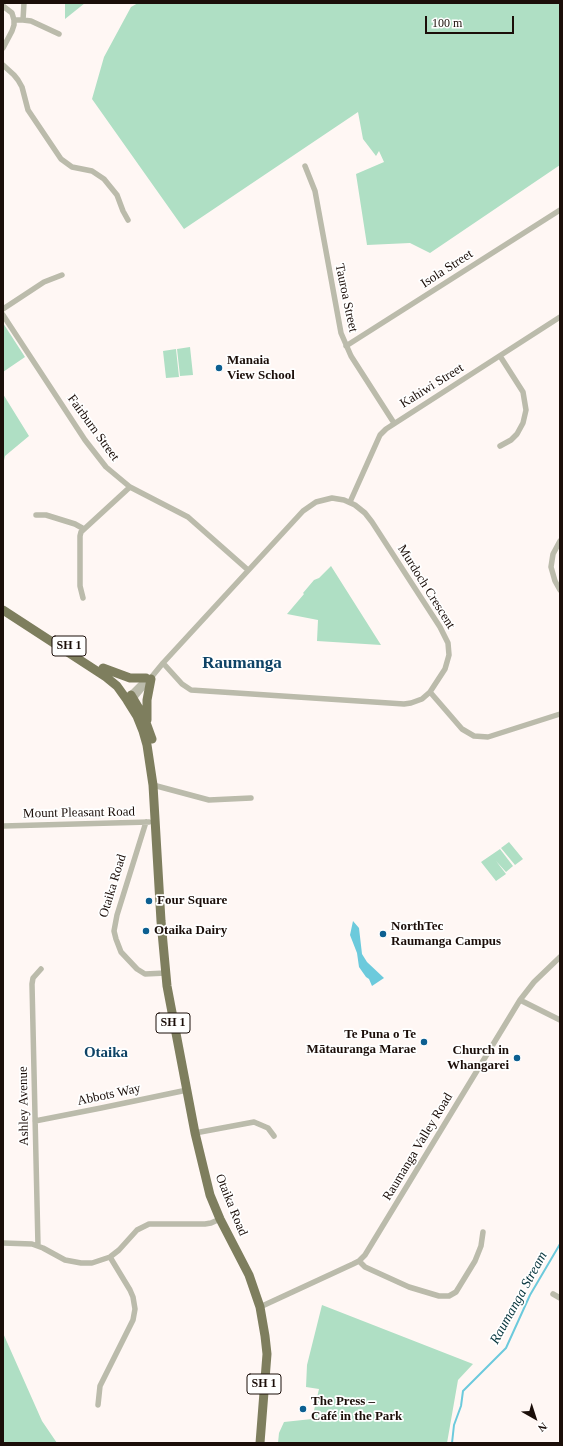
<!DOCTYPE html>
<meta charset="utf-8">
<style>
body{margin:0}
#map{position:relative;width:563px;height:1446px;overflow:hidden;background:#fff7f4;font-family:Georgia,serif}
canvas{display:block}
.frame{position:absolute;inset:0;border:4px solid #1b0e09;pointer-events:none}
.north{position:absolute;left:515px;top:1398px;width:40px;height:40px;-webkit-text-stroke:3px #fff;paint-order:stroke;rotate:141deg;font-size:11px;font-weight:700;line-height:16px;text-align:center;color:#1b0e09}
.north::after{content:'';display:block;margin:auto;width:14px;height:18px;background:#1b0e09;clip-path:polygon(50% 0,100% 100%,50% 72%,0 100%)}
.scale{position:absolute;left:425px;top:16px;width:89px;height:18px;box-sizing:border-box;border:2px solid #1b0e09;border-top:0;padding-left:5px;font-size:12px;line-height:14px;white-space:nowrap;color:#1b0e09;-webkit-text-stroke:3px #fff;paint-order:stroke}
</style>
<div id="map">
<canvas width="563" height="1446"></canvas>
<div class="frame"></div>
<div class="north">N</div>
<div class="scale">100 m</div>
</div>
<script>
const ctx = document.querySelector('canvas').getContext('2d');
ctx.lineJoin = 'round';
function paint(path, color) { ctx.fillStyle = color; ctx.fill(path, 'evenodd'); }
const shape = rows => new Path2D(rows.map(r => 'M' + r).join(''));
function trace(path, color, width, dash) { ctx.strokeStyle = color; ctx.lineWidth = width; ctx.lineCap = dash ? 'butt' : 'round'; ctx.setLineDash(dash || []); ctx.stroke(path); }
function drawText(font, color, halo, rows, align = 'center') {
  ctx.font = font + ' Georgia,serif'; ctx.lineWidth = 3.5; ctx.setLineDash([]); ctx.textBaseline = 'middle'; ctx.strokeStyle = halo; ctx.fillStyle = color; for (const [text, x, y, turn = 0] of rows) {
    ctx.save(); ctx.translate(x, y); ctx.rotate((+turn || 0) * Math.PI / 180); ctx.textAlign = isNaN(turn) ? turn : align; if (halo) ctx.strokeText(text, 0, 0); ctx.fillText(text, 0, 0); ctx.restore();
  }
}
const green = shape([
 [65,3,85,3,65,19],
 [138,3,560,3,560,165,430,253,410,243,367,245,356,174,384,162,379,151,376,156,363,139,358,112,184,229,92,99,104,57,131,7],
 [3,323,25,357,3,372],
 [190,347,193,375,180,376,177,349],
 [176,349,179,377,166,378,163,351],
 [3,394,29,436,5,456,3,465],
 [331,566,381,645,317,641,318,620,287,614,304,594,303,593,314,580,319,578],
 [509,842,523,859,515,865,501,848],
 [500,849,513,866,506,872,496,861,506,874,496,881,481,862],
 [322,1305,473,1364,458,1380,447,1443,278,1443,279,1433,284,1422,312,1419,319,1389,306,1387,307,1365],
 [3,1333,42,1421,57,1443,3,1443]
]);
const water = shape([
 [353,921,359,928,362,954,367,962,384,978,372,986,369,979,366,977,359,967,357,953,350,935]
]);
const stream = shape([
 [452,1443,454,1425,461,1406,463,1391,506,1348,530,1295,560,1244]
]);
const minor = shape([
 [3,6,12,13,14,20,14,25,12,31,3,48],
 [14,20,23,20,31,21,59,34],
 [23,20,24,3],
 [3,65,14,75,18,80,22,87,28,110,61,159,72,167,92,171,104,179,117,195,123,211,128,220],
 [305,166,315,191,341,333,351,356,394,423],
 [3,309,44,282,62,275],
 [3,315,85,440,106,467,130,487,188,517,248,570],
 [346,346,560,210],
 [500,356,523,392,526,410,523,423,517,434,511,440,500,446],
 [350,502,380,435,386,429,560,317],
 [36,515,46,515,75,524,84,529],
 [560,541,553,554,551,567,555,581,560,590],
 [83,598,80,586,80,536,81,532,130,487],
 [430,692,462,729,474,736,488,737,560,714],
 [129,696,147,678],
 [131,699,136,696,163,663,303,511,316,502,332,498,344,500,355,505,365,513,372,522,440,627,448,643,449,655,445,669,430,692,422,699,411,703,404,704,191,690,182,684,163,663],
 [153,785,209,800,251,798],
 [146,822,117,915,114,931,116,939,121,952,137,969,145,974,166,973],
 [3,826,149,822],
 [520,1000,560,1020],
 [35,1121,101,1108,187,1090],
 [195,1133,254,1122,268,1128,274,1136],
 [3,1243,32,1244,43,1248,65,1260,81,1263,92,1263,110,1257,119,1250,137,1230,149,1224,205,1224,211,1223,220,1219],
 [38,1246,32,984,33,978,41,969],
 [359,1261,365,1267,409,1287,439,1296,449,1296,456,1292,475,1261,481,1246,483,1232],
 [553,1294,560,1298],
 [260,1307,353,1264,359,1261,365,1255,520,1000,534,982,560,957],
 [98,1405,100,1386,133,1320,135,1309,133,1297,130,1290,110,1257]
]);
const trunk = shape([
 [3,610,106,677,117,686,127,700,137,716,143,731,147,745,153,785,161,921,167,986,195,1133,210,1195,220,1219,249,1275,260,1307,265,1336,267,1354,260,1443],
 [103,668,130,678,146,678],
 [131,695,144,717,152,739],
 [147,720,147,700,151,679]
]);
const markers = [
 [219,368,4,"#0c5f91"],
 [149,901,4,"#0c5f91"],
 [146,931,4,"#0c5f91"],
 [383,934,4,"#0c5f91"],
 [424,1042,4,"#0c5f91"],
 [517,1058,4,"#0c5f91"],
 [303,1409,4,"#0c5f91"]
];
const shields = [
 [69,646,34],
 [173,1023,34],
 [264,1384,34]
];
const shieldNames = [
 ["SH 1",69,646],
 ["SH 1",173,1023],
 ["SH 1",264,1384]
];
const streetNames = [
 ["Isola Street",447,269,-33],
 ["Tauroa Street",346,298,78],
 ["Kahiwi Street",432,386,-32],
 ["Fairburn Street",93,428,54],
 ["Murdoch Crescent",426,587,58],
 ["Mount Pleasant Road",79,813,-1],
 ["Otaika Road",113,886,-73],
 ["Abbots Way",109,1095,-12],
 ["Ashley Avenue",24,1106,-91],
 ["Raumanga Valley Road",418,1147,-59],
 ["Otaika Road",231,1205,68]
];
const poiNames = [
 ["Manaia",227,361],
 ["View School",227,376],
 ["Four Square",157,901],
 ["NorthTec",391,927],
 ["Raumanga Campus",391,942],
 ["Otaika Dairy",154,931],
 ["Te Puna o Te",416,1035,"right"],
 ["Mātauranga Marae",416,1050,"right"],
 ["Church in",509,1051,"right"],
 ["Whangarei",509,1066,"right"],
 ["The Press –",311,1402],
 ["Café in the Park",311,1417]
];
const waterNames = [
 ["Raumanga Stream",519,1298,-61]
];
const quarterNames = [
 ["Otaika",106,1053]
];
const districtNames = [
 ["Raumanga",242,664]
];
paint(green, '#afdfc4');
paint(water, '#6ccadc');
trace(stream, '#6ccadc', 2);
trace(minor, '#bbbbab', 5.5);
trace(trunk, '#7e7e5e', 9);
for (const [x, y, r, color] of markers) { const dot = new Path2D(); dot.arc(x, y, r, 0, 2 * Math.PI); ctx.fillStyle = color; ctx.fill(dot); trace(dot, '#fff', 1.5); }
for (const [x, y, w] of shields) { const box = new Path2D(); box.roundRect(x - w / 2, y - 10, w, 20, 3); ctx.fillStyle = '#fff'; ctx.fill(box); trace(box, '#1b0e09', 1); }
drawText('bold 12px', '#1b0e09', null, shieldNames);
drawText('13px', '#1b0e09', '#fff', streetNames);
drawText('bold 13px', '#1b0e09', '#fff', poiNames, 'left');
drawText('italic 14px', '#04333b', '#fff', waterNames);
drawText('bold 15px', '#0e4366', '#fff', quarterNames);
drawText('bold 17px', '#0e4366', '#fff', districtNames);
</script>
